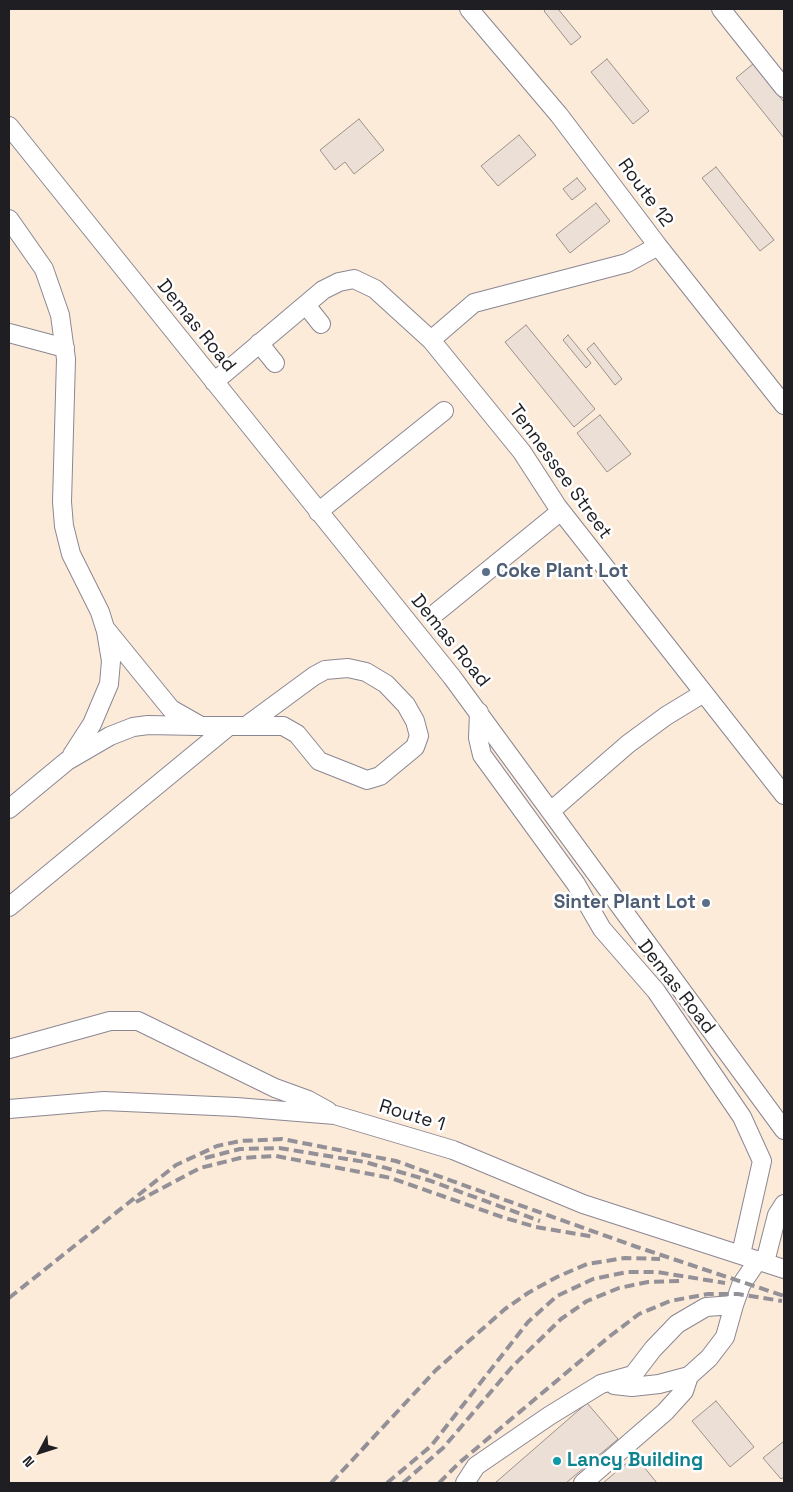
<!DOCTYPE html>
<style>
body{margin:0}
#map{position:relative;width:793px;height:1492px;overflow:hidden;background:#faf7ff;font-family:"Space Grotesk",sans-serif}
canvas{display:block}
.frame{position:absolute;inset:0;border:10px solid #1f1e22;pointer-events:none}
.north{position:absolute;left:15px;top:1427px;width:50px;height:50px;-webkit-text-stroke:4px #fff;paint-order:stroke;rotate:230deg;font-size:14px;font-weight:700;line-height:20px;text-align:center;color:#1f1e22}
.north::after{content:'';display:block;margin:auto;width:18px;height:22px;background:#1f1e22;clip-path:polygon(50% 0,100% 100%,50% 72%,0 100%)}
</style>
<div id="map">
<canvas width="793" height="1492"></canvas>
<div class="frame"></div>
<div class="north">N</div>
</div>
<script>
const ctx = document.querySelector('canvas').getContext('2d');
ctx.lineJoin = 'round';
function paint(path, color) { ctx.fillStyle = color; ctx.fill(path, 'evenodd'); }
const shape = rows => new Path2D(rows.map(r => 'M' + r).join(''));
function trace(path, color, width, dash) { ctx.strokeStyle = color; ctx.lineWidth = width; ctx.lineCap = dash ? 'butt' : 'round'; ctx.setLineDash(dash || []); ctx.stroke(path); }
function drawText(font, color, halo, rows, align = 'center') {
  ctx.font = font + ' "Space Grotesk",sans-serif'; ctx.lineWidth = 5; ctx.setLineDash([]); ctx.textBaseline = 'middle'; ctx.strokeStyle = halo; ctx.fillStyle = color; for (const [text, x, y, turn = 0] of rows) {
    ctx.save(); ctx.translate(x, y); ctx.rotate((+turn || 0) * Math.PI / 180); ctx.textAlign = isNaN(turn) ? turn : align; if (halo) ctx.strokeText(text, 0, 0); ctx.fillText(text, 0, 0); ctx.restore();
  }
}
const industrial = shape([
 [9,9,784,9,784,1483,9,1483]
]);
const building = shape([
 [546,9,558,9,581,37,571,45,544,11,546,9],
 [607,59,649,111,633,124,591,72,607,59],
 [753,64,784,102,784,138,736,78,753,64],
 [359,119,384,150,354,174,345,162,335,170,320,150,359,119],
 [519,135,536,155,498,186,481,166,519,135],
 [716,167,774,240,760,251,702,178,716,167],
 [577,178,586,189,572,200,563,189,577,178],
 [596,203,610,221,570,253,556,235,596,203],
 [526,325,595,409,574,427,505,342,526,325],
 [568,335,591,363,586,368,563,340,568,335],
 [594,343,622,379,615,385,587,349,594,343],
 [600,415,631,454,607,472,577,433,600,415],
 [716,1401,754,1447,730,1467,692,1421,716,1401],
 [587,1403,618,1439,566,1483,495,1483,587,1403],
 [784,1441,784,1477,781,1479,763,1458,784,1441],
 [635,1456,657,1483,603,1483,635,1456]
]);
const minor = shape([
 [469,9,559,115,658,246,784,405],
 [721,9,784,88],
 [9,126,452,677,784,1130],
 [9,219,44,269,60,315,66,359,62,502,64,526,71,554,100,612,105,628,171,709,201,726,283,726,297,734,319,761,367,780,380,776,415,747,419,736,415,721,406,705,386,684,366,672,348,668,325,670,314,676,246,726],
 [306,305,321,324],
 [9,333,65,348],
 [431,340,474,303,627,263,658,246],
 [259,343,275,363],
 [214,382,323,290,339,282,354,279,375,289,431,340,522,452,557,506,784,795],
 [318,512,444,411],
 [437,612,561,511],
 [479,712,478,738,482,755,576,884,602,929,656,991,742,1117,762,1161,741,1254],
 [72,755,92,724,109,684,111,661,106,631],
 [9,809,67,761,110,736,133,727,148,725,198,726],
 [552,810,628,744,666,716,702,694],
 [9,907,229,726],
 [9,1049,110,1021,138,1021,275,1088,308,1100,328,1111],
 [9,1109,104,1101,236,1107,335,1115,453,1150,583,1204,784,1269],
 [765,1262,777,1215,784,1204],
 [614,1385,632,1387,659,1384,689,1376,709,1358,725,1337,734,1305],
 [465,1483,476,1466,549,1416,601,1384,633,1375,653,1349,677,1324,706,1307,734,1305,741,1285,758,1260],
 [583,1483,665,1412,684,1391,689,1376]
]);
const rail = shape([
 [205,1158,240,1149,279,1148,365,1162,428,1180,540,1221],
 [136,1202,200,1168,240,1158,276,1156,391,1178,505,1218,536,1227,595,1237],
 [9,1298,176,1165,217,1146,240,1141,282,1139,396,1161,637,1247,784,1296],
 [331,1483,436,1370,505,1309,528,1293,557,1277,587,1264,625,1258,660,1259],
 [387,1483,431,1446,528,1322,557,1296,593,1279,627,1272,657,1272,725,1283],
 [403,1483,443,1448,512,1367,561,1319,587,1301,619,1288,648,1282,681,1281],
 [439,1483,459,1463,610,1336,639,1314,670,1301,708,1294,738,1294,782,1301]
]);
const markers = [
 [486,572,5,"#5c6f8a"],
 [706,903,5,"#5c6f8a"],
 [557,1461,5,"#0f9aa8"]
];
const streetNames = [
 ["Route 12",645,193,54],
 ["Demas Road",196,326,51],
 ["Tennessee Street",560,472,54],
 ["Demas Road",450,641,51],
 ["Demas Road",676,987,52],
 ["Route 1",412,1116,17]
];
const serviceNames = [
 ["Coke Plant Lot",496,572],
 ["Sinter Plant Lot",696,903,"right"]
];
const cultureNames = [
 ["Lancy Building",567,1461]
];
paint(industrial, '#fdebda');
paint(building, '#ebdfd6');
trace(building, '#9d928a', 1);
trace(minor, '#8b8792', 20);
trace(minor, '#fff', 18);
trace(rail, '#939197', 4, [10, 5]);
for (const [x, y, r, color] of markers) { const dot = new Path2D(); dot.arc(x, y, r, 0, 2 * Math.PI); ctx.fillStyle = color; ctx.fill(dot); trace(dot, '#fff', 2); }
drawText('19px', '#1f1e22', '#fff', streetNames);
drawText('bold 19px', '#4e5e75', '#fff', serviceNames, 'left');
drawText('bold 19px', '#0d838f', '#fff', cultureNames, 'left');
</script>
